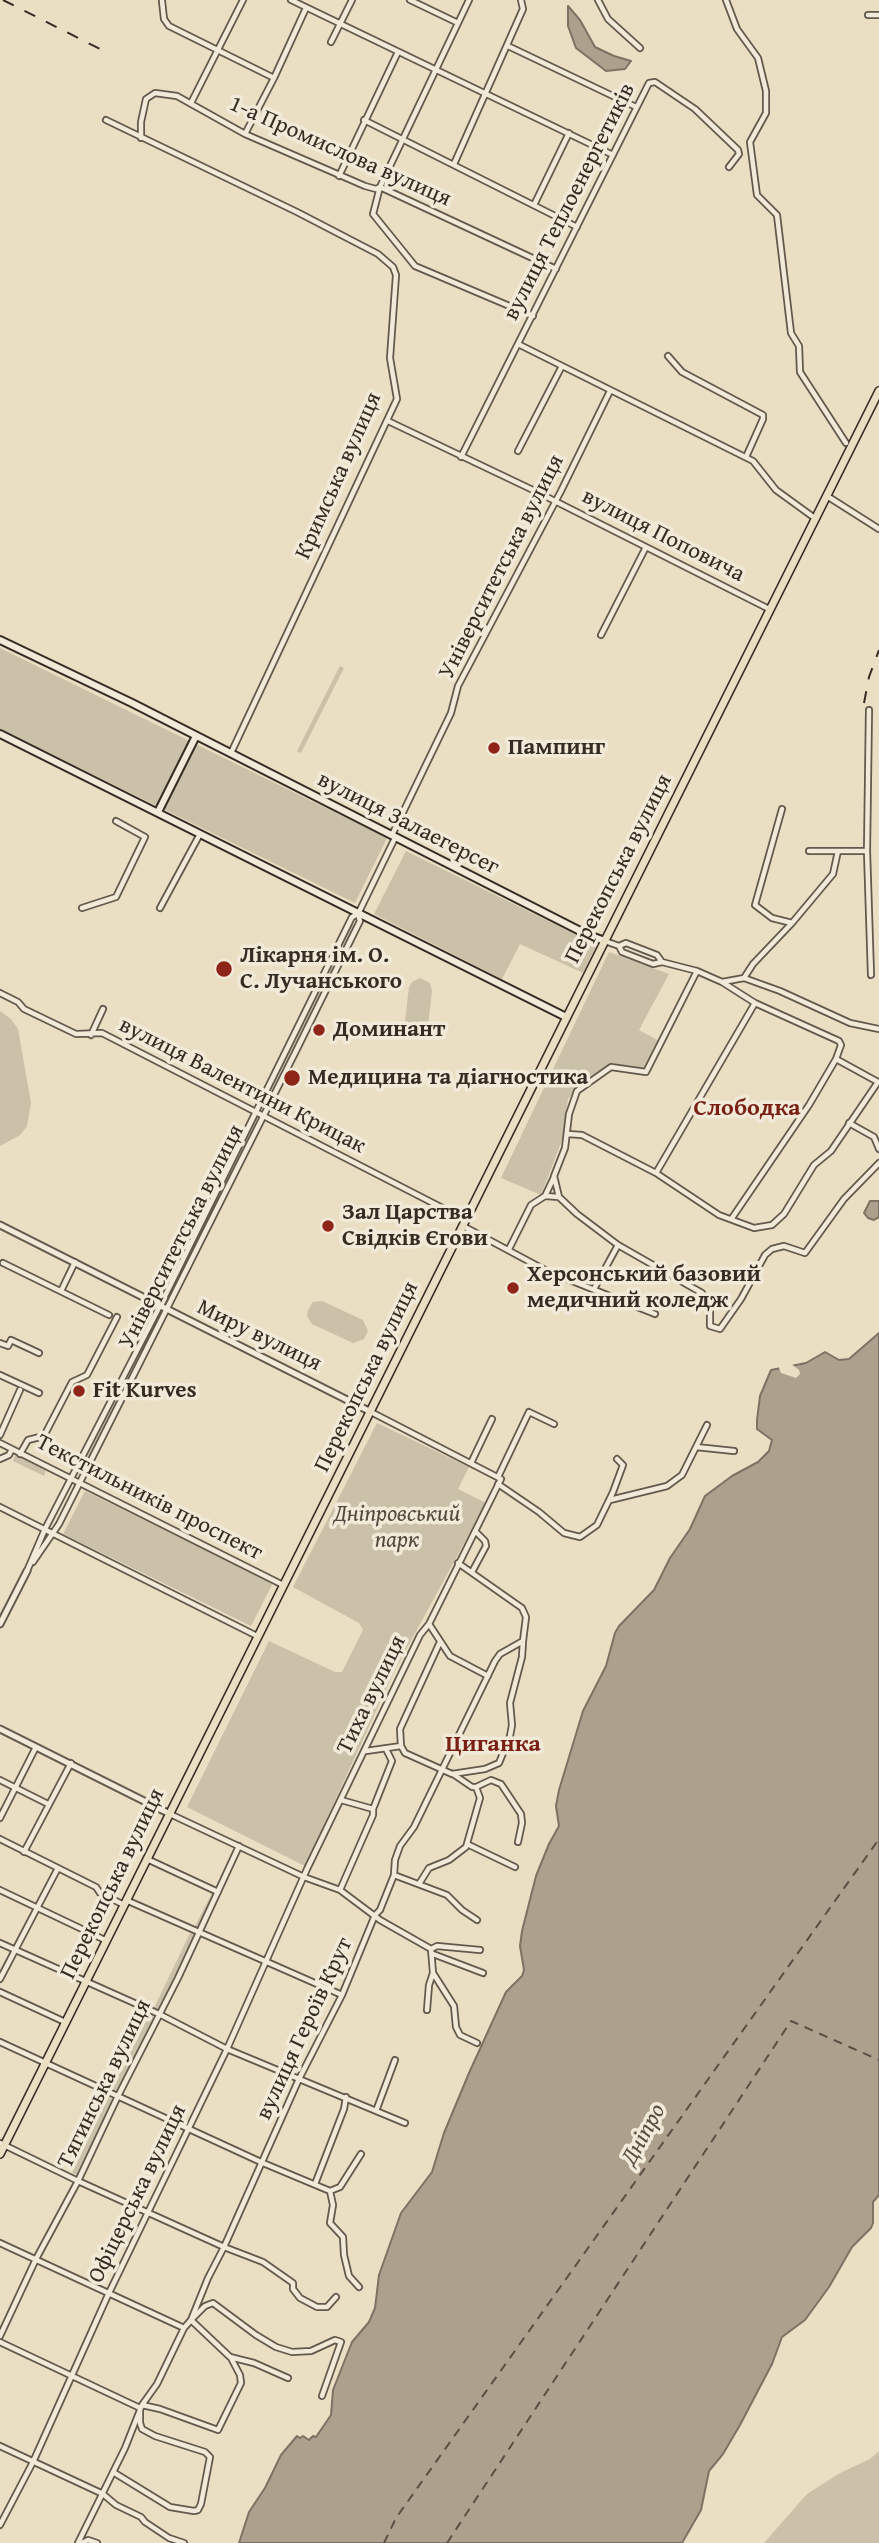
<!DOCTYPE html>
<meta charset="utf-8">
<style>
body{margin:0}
canvas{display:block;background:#eadec3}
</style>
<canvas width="879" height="2543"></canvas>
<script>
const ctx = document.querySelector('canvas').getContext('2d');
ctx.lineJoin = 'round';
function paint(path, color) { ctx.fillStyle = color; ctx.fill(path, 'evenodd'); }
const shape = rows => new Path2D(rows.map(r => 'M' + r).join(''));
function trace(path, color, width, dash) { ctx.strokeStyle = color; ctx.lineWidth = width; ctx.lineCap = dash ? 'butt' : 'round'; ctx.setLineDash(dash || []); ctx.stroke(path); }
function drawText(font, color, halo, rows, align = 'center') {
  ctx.font = font + ' "Gentium Book Plus",serif'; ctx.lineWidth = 7; ctx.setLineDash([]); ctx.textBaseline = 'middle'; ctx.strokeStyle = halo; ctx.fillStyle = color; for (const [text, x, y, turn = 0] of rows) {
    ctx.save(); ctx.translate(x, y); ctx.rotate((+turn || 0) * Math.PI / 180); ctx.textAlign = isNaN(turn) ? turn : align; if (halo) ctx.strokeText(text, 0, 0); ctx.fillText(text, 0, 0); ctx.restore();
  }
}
const green = shape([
 [0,648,387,838,355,903,0,729],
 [340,666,344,668,301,753,297,751],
 [406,851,597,945,583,973,520,944,502,979,374,914],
 [352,924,355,925,265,1104,262,1102],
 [609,952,669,974,639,1030,659,1041,643,1070,611,1064,582,1081,568,1099,562,1140,541,1195,501,1178],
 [420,978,430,983,432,991,428,1026,425,1030,417,1034,408,1029,405,1021,409,987,412,982],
 [0,1011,11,1019,18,1029,31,1103,27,1126,20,1135,0,1146],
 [255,1117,258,1119,171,1294,168,1293],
 [322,1301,363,1320,368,1331,364,1339,353,1343,312,1324,307,1316,308,1310,313,1302],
 [155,1319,158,1320,80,1475,78,1474],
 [377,1423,469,1467,458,1489,486,1503,395,1670,305,1866,187,1807,269,1641,335,1672,342,1672,363,1630,359,1623,293,1587],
 [15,1455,46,1471,44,1476,13,1461],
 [85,1491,273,1583,251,1626,63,1534],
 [212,1893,216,1894,197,1930,138,1904,139,1901,195,1926],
 [190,1933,195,1935,159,2010,154,2008],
 [149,2013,153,2015,154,2020,120,2086,115,2091,112,2089],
 [108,2097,113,2100,78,2176,72,2173],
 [879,2451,879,2543,764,2543,807,2494,840,2473,870,2459]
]);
const water = shape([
 [568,6,580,20,595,47,614,56,631,61,625,69,606,71,576,48,568,26,568,6],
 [870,1201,879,1201,879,1217,874,1220,868,1218,864,1213,870,1201],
 [879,1333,879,2195,873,2202,873,2223,871,2228,852,2247,829,2287,805,2320,782,2337,772,2364,740,2425,723,2454,709,2471,701,2510,682,2543,239,2543,249,2512,265,2488,281,2455,297,2436,300,2438,303,2436,309,2440,313,2436,316,2437,331,2415,333,2390,352,2342,369,2322,375,2308,379,2275,401,2213,432,2172,444,2133,469,2073,506,1992,522,1976,524,1970,520,1946,522,1931,536,1876,549,1844,559,1826,556,1806,559,1790,583,1711,606,1666,615,1633,619,1626,654,1590,670,1558,690,1529,705,1496,732,1476,758,1462,769,1451,772,1440,757,1429,757,1420,760,1396,771,1370,806,1363,825,1352,839,1360,849,1359,879,1333]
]);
const pier = shape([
 [789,1362,799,1370,800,1374,796,1378,781,1373,778,1365]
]);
const ferry = shape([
 [384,2543,396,2518,879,1839],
 [447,2543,791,2021,879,2060]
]);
const minor = shape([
 [291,0,613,155],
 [410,0,458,23],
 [469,0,380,187,373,214,415,266,533,316],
 [598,0,608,19,640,48],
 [726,0,737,29,758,58,766,91,766,113,750,142,757,195,777,215,791,333,799,346,800,372,846,443],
 [162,1,164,19,169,26,274,78],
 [868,15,879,15],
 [331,42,352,0],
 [508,46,636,107],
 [191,103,243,0],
 [106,120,297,212,378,254,393,267,396,275,390,358,397,399,231,753],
 [364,120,577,227],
 [245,134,274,78,306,8],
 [141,138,141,122,146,99,155,93,177,96,245,134,365,186,376,189,380,187,556,269],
 [454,164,523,9,521,0],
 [339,176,398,52],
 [534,205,569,133],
 [518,344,753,461,776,490,816,519],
 [668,356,682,372,763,415,763,419,746,457],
 [388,421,535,491,769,609],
 [518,451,562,366],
 [461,457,649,83,655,82,695,109,738,150,739,154,729,167],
 [827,496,879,529],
 [601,635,646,547],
 [392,835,451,713,458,686,561,491,610,391],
 [838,851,867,851,869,710],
 [867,851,871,975],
 [82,908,116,897,145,837,116,821],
 [160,908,200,834],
 [792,923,833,874,838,851,809,851],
 [605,941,619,946,626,943,657,955,662,962],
 [619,946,622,952,653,964,662,962,697,971,722,982,755,1003,839,1041,841,1045,836,1059,809,1105,732,1218],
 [697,971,646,1072,611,1067,577,1091,569,1114,565,1148,554,1176,559,1197,577,1214,618,1245,702,1293,710,1304,710,1326,720,1329,741,1299,765,1255,772,1249,784,1246,805,1253,844,1199,879,1163],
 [744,978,753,964,792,923,772,918,755,905,782,809],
 [722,982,744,978,780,991,850,1023,879,1029],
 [0,993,18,1002,24,1009,76,1034,102,1033,466,1220],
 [91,1035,103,1009],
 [836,1059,878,1082],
 [849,1123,874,1137,879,1149],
 [568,1134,582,1135,656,1173,719,1215,754,1228,772,1225,784,1214,814,1165,831,1151,878,1082],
 [656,1173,755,1003],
 [545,1196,554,1177],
 [463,1226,547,1271,655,1314],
 [509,1249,531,1205,545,1196,559,1197],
 [3,1263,109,1315],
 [594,1289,618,1245],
 [61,1291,75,1262],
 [0,1343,8,1346,11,1340,39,1353],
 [0,1375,39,1393],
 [0,1435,20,1390],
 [0,1443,283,1585],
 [696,1447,734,1451],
 [20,1454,28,1440,44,1436,72,1382,87,1375,117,1317],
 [0,1459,9,1455,12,1449],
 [471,1463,492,1419],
 [498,1477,529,1412,554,1424],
 [498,1484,539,1512,564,1533,580,1537,597,1525,613,1492,623,1465,617,1459],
 [610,1500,667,1486,682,1475,707,1425],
 [0,1507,257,1636],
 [33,1562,59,1524,297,1049,360,921,358,914],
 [27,1571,45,1529,165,1296,352,917,358,914,395,838],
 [472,1572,486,1546,485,1541,475,1531],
 [429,1624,450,1656,488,1676],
 [401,1746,400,1729,440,1642],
 [366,1751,401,1746,405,1753,452,1774,485,1769,499,1763,510,1736,512,1725,510,1703,522,1657,523,1641],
 [453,1774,472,1787,476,1787,491,1780,501,1784,521,1814,522,1823,518,1842],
 [0,1780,48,1804],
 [341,1800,373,1809],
 [170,1814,304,1877,340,1890,380,1920,431,1949,437,1946,480,1950],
 [0,1818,36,1747],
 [0,1839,96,1887,100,1893,124,1905],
 [467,1844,515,1867],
 [24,1852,71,1763],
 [147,1859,218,1892],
 [394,1875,447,1895,462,1910,477,1920],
 [419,1884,429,1868,449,1860,466,1847,480,1798,476,1787],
 [0,1890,107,1941],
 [340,1890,373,1815,373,1809,392,1761,386,1749],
 [126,1900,342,1995],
 [0,1943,159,2014,227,2049,405,2123],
 [431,1949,433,1973,454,2006,456,2027,460,2035,477,2043],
 [433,1954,483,1973],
 [0,1979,58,1868],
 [0,1992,65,2022],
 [427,2010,429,1985,433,1973],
 [0,2042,263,2163,330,2191,333,2205,330,2223,343,2237,344,2255,349,2276,359,2287],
 [376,2111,395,2060],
 [0,2143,78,2181,224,2247,263,2262,293,2283,293,2289,300,2298,317,2307,327,2307,336,2297],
 [315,2184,344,2109,346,2097],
 [330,2191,340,2187,361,2154],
 [0,2243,184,2328],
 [0,2336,36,2259,78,2181,118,2096,178,1978,239,1846],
 [0,2342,140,2408,140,2423,142,2429,155,2436,205,2452,210,2457,201,2504,198,2510,194,2511,170,2507,113,2472],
 [288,2378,254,2363,230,2357,191,2320,205,2306,213,2303,256,2335,276,2347,292,2352,311,2351,335,2340,341,2342,322,2396],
 [142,2405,160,2409,218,2430,241,2383,240,2375,231,2358],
 [0,2446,103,2494,116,2505,141,2517,145,2522,169,2538,184,2543],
 [0,2525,33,2462,108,2295,227,2049,307,1869,420,1635,429,1624,501,1479,371,1412],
 [78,2543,125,2448,142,2405,157,2384,184,2328,191,2320,208,2278,224,2247,299,2079,342,1995,375,1915,380,1910,394,1875,395,1860,400,1846,414,1827,495,1661,500,1654,523,1641,526,1617,522,1608,458,1563],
 [82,2543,88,2540,97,2543]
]);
const tertiary = shape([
 [0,1225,371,1412],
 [0,1624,27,1571],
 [0,1729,170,1814]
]);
const secondary = shape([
 [0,640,132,703,588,935,605,941],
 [0,734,566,1017],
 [158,812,196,736]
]);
const primary = shape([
 [0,2154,879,391]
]);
const rail = shape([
 [3,0,100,49],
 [864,703,869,677,879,650]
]);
const markers = [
 [494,748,7,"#8f2418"],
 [224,969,9,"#8f2418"],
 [319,1030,7,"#8f2418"],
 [292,1078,9,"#8f2418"],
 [328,1226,7,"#8f2418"],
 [513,1288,7,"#8f2418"],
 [79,1391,7,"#8f2418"]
];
const streetNames = [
 ["1-а Промислова вулиця",340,152,24],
 ["вулиця Теплоенергетиків",570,202,-63],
 ["Кримська вулиця",339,476,-66],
 ["вулиця Поповича",663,536,27],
 ["Університетська вулиця",502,567,-63],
 ["вулиця Залаегерсег",408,824,27],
 ["Перекопська вулиця",619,869,-63],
 ["вулиця Валентини Крицак",242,1086,27],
 ["Університетська вулиця",182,1237,-63],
 ["Миру вулиця",259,1336,26],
 ["Перекопська вулиця",367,1377,-64],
 ["Текстильників проспект",149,1498,27],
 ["Тиха вулиця",372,1695,-64],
 ["Перекопська вулиця",113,1884,-64],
 ["вулиця Героїв Крут",305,2029,-65],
 ["Тягинська вулиця",105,2084,-64],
 ["Офіцерська вулиця",138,2194,-64]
];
const poiNames = [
 ["Пампинг",508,748],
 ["Лікарня ім. О.",240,956],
 ["С. Лучанського",240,982],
 ["Доминант",333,1030],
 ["Медицина та діагностика",308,1078],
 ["Зал Царства",342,1213],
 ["Свідків Єгови",342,1239],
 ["Херсонський базовий",527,1275],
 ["медичний коледж",527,1301],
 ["Fit Kurves",93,1391]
];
const parkNames = [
 ["Дніпровський",397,1515],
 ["парк",397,1541]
];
const neighbourhoodNames = [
 ["Слободка",747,1109],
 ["Циганка",493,1745]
];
const waterNames = [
 ["Дніпро",644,2135,-61]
];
paint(green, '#cbc0a8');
paint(water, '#ada18d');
trace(water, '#7d7263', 2);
paint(pier, '#eadec3');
trace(ferry, '#5a4f44', 2, [9, 7]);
trace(minor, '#63584c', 8);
trace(tertiary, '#63584c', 9);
trace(secondary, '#362c24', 10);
trace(primary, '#362c24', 10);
trace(minor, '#f1ead8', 4.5);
trace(tertiary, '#f1ead8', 5);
trace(secondary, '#f1ead8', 6);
trace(primary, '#eadec3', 7);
trace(rail, '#362c24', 2, [12, 12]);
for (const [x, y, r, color] of markers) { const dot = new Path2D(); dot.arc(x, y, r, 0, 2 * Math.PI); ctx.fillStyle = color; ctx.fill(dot); trace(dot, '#f1ead8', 2.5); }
drawText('23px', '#362c24', '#f1ead8', streetNames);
drawText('bold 23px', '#362c24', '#f1ead8', poiNames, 'left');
drawText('italic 23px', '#544a3e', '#f1ead8', parkNames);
drawText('bold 24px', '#7a1f14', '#f1ead8', neighbourhoodNames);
drawText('italic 24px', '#5a4f44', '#f1ead8', waterNames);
</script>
